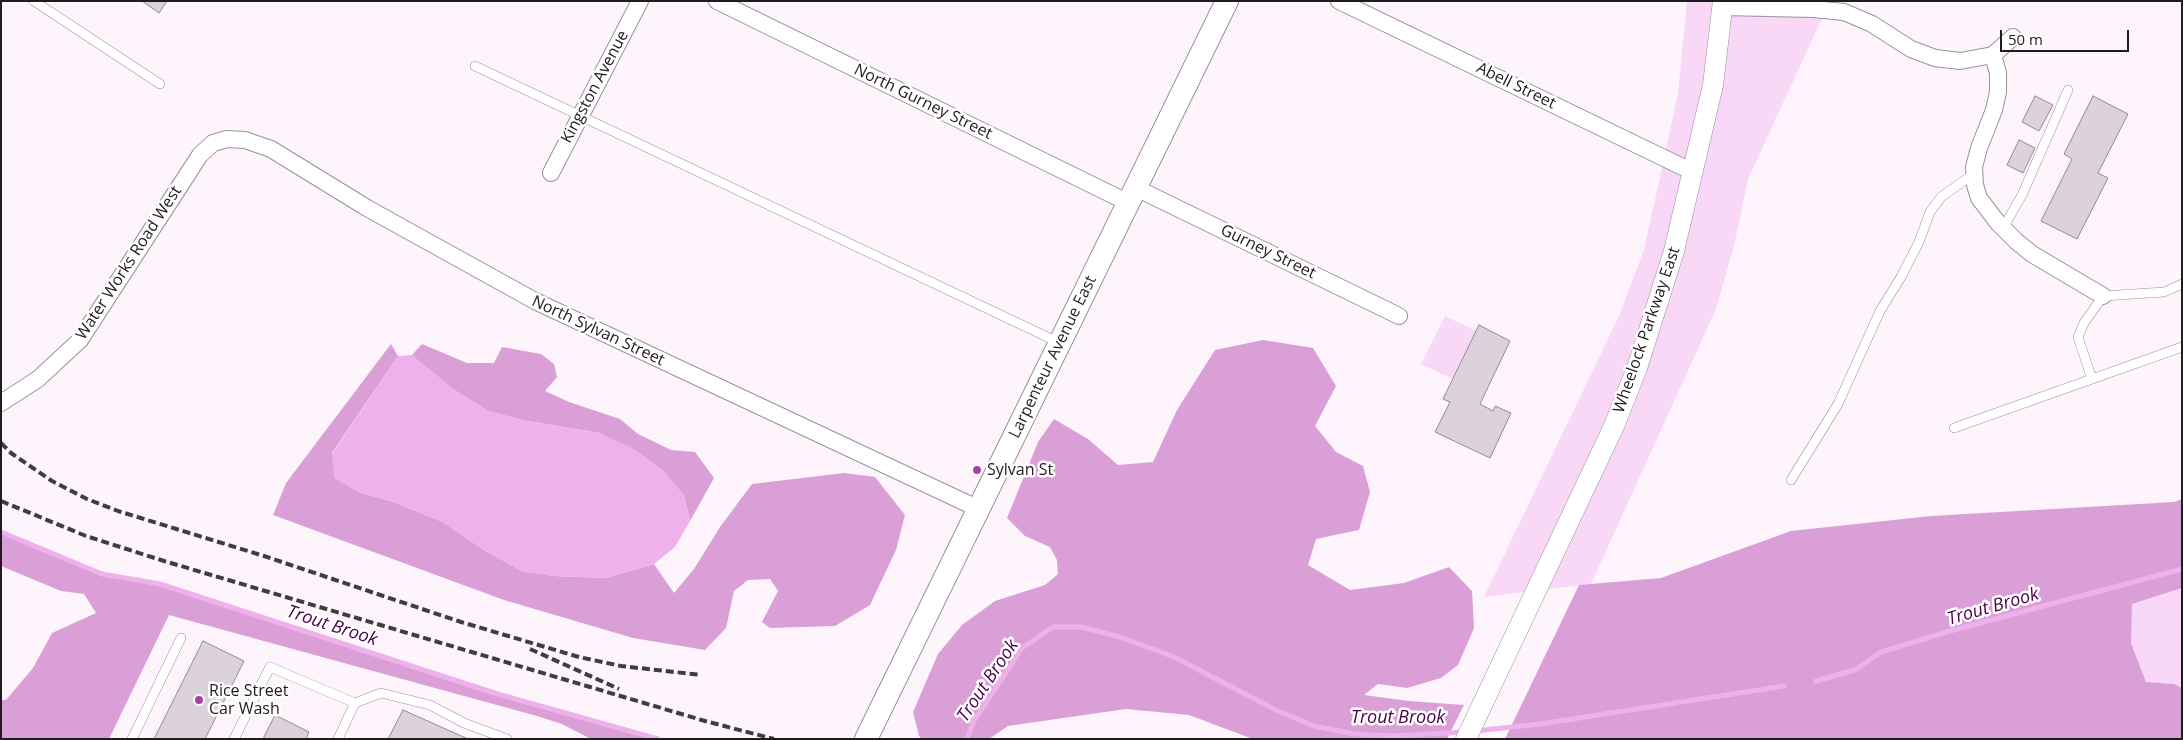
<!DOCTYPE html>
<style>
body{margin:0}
#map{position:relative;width:2183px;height:740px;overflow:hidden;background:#fdf4fc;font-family:"Open Sans",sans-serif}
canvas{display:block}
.frame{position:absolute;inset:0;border:2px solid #1f1b1e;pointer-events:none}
.scale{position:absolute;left:2000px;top:30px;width:129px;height:22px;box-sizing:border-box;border:2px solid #1f1b1e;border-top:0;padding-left:6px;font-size:15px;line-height:18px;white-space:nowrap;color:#1f1b1e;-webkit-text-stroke:4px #fff;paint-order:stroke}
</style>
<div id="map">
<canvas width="2183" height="740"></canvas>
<div class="frame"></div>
<div class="scale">50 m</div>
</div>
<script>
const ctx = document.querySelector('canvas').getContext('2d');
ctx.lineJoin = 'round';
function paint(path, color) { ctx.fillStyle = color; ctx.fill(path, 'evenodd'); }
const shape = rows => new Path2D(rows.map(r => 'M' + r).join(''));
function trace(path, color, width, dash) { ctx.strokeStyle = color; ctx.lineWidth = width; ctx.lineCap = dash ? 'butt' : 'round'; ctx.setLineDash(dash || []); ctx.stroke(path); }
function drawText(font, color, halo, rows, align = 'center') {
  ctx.font = font + ' "Open Sans",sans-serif'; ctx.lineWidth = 5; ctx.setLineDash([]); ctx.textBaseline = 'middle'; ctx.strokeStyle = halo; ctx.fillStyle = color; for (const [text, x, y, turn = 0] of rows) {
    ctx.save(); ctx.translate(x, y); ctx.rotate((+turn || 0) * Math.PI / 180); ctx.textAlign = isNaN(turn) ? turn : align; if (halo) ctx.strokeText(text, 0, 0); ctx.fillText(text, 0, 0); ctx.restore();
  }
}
const green = shape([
 [1687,1,1830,1,1748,179,1734,246,1716,309,1591,584,1484,597,1619,316,1644,250,1678,94],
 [1445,316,1476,331,1452,379,1421,364],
 [2182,588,2182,688,2174,684,2146,682,2131,643,2132,604]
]);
const forest = shape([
 [1263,340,1313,348,1336,386,1315,426,1336,452,1363,466,1370,492,1359,530,1316,539,1308,565,1350,590,1404,583,1449,567,1472,591,1474,628,1458,665,1441,678,1407,688,1378,684,1364,695,1409,701,1464,705,1447,739,1253,739,1189,715,1126,709,1008,726,989,739,922,739,919,736,913,712,938,654,962,625,995,601,1045,585,1058,574,1057,560,1050,547,1025,536,1007,518,1038,442,1054,419,1088,439,1118,465,1153,462,1177,410,1215,350],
 [391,344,398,356,332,453,358,492,391,501,443,522,484,550,522,571,554,576,605,578,654,564,674,593,694,569,720,527,752,484,844,473,875,477,905,515,896,550,870,605,835,626,770,628,762,622,778,591,770,579,748,580,734,591,726,628,705,650,633,638,504,600,273,515,286,483],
 [422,344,467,363,494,363,502,347,541,354,554,364,557,377,545,391,569,402,620,419,638,434,671,450,695,452,714,478,690,521,684,495,600,433,522,420,488,411,456,391,431,373,412,355],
 [2182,499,2182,588,2132,604,2131,643,2146,682,2174,684,2182,688,2182,739,1505,739,1579,585,1661,578,1791,531,1931,516,2174,502],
 [1,531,102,574,160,584,603,725,658,739,591,739,562,724,537,716,169,615,109,739,1,739,1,700,6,700,33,668,52,633,96,613,84,594,61,591,1,566]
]);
const water = shape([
 [412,355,456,391,488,411,522,420,600,433,636,450,665,472,684,495,690,521,675,547,654,564,605,578,554,576,522,571,484,550,443,522,391,501,358,492,334,478,332,454,398,356]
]);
const stream = shape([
 [1,532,102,574,160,584,494,693,658,739],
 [1816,681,1855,670,1881,652,1950,631,2182,569],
 [1475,731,1540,724,1784,686],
 [967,739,974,721,1022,648,1053,627,1082,627,1123,638,1174,657,1276,710,1314,726,1354,734,1395,736,1464,732]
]);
const building = shape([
 [142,1,167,1,159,13,142,1],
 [2035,96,2053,105,2039,131,2022,122,2035,96],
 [2093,96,2128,114,2098,173,2108,178,2077,239,2041,221,2072,159,2064,154,2093,96],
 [2019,140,2035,148,2023,173,2007,165,2019,140],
 [1479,325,1510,341,1480,404,1493,411,1495,406,1511,413,1490,458,1435,432,1450,402,1443,399,1479,325],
 [203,641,244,661,205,739,154,739,203,641],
 [403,710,468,739,388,739,403,710],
 [275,715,309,732,306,739,263,739,275,715]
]);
const service = shape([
 [34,1,160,84],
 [475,66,1060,343],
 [2003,228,2022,195,2068,90],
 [2092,379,2182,347],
 [1954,428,2092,379,2078,337,2084,323,2103,296,2164,292,2182,284],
 [1791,480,1838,404,1880,311,1901,277,1919,242,1930,212,1941,197,1975,173],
 [355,703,381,693,430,705,464,723,507,739],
 [132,739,181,638],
 [234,739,270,667,355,703,338,739]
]);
const minor = shape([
 [717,1,1129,203],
 [1339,1,1693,172],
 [1723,7,1813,9,1844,12,1872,24,1911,49,1935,58,1960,61,1993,55,2013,37],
 [1993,55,1998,73,1998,92,1994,110,1979,148,1974,167,1975,185,1979,198,1998,223,2016,241,2032,254,2103,296],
 [551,173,640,1],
 [1136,188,1399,316],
 [1,403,38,379,80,340,200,155,213,143,227,139,245,140,271,149,367,208,535,301,979,509]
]);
const tertiary = shape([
 [1466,739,1614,426,1637,368,1674,251,1713,85,1723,1]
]);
const secondary = shape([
 [866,739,1227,1]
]);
const rail = shape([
 [1,443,11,453,52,481,87,499,118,511,264,556,461,622,579,657,621,666,701,675],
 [1,501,86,536,164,561,705,721,774,739],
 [530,649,619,689]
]);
const markers = [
 [977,470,5,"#a741a5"],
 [199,700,5,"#a741a5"]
];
const streetNames = [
 ["Abell Street",1516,86,26],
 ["Kingston Avenue",595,87,-62],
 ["North Gurney Street",923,102,26],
 ["Gurney Street",1268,252,26],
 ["Water Works Road West",129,263,-57],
 ["Wheelock Parkway East",1647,330,-71],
 ["North Sylvan Street",598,331,25],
 ["Larpenteur Avenue East",1053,357,-64]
];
const poiNames = [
 ["Sylvan St",987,470],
 ["Rice Street",209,691],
 ["Car Wash",209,709]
];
const waterNames = [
 ["Trout Brook",1993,607,-16],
 ["Trout Brook",332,626,18],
 ["Trout Brook",988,681,-56],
 ["Trout Brook",1398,718]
];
paint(green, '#f9d7f6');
paint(forest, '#db9fd7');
paint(water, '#efb1eb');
trace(stream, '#efb1eb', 5);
paint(building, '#dbd2db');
trace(building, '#928991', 1);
trace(service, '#9a9299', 10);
trace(minor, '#9a9299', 18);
trace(tertiary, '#9a9299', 21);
trace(secondary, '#9a9299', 24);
trace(service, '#fff', 9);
trace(minor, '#fff', 16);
trace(tertiary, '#fff', 20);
trace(secondary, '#fff', 22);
trace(rail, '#403c3f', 4, [8, 4]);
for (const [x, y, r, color] of markers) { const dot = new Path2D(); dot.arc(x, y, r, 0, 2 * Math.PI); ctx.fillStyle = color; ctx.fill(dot); trace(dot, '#fff', 2); }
drawText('16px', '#1f1b1e', '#fff', streetNames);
drawText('16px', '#1f1b1e', '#fff', poiNames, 'left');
drawText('italic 18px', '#4a004a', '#fff', waterNames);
</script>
